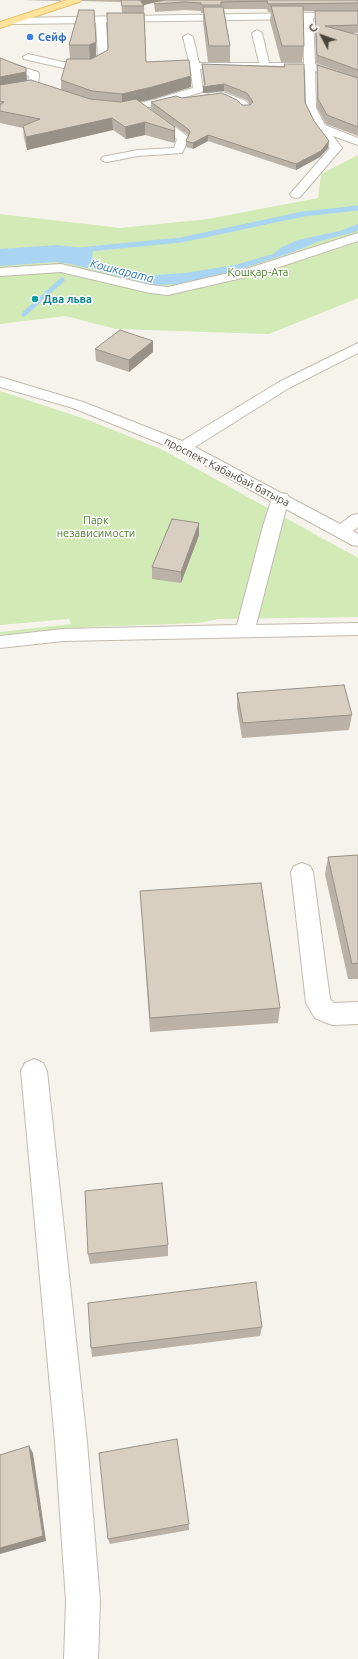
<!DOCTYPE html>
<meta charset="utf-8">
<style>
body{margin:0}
#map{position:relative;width:358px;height:1659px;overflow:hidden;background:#f6f3ec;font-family:Ubuntu,sans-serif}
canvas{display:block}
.north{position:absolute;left:302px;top:16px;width:40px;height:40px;-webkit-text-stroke:3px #fff;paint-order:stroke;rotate:311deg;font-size:11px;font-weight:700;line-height:16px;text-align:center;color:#4b4439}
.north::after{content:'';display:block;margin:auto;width:14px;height:18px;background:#4b4439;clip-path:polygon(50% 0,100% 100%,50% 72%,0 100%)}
</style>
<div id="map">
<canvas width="358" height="1659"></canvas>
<div class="north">С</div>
</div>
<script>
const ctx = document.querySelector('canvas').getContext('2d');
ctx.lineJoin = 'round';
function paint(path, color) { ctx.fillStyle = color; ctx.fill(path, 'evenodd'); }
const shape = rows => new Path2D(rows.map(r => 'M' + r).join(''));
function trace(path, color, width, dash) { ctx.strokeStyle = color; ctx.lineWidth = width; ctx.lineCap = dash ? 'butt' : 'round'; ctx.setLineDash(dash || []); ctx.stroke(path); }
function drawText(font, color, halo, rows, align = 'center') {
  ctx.font = font + ' Ubuntu,sans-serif'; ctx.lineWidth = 3; ctx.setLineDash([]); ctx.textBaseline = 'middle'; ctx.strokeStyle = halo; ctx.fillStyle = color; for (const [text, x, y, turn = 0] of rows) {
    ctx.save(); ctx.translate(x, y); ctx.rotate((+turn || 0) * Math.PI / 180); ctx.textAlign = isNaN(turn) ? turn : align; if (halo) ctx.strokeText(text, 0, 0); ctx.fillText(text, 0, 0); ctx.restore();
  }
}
const green = shape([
 [358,155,358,298,269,334,116,329,65,316,0,324,0,214,120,228,208,219,318,198,321,174],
 [0,391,88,420,161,449,358,558,358,617,218,619,199,623,87,627,0,635,0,632,71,624,69,619,0,625]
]);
const water = shape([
 [358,224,358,230,355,232,320,241,293,252,241,269,181,284,154,285,71,264,54,262,0,266,0,249,57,245,93,249,92,257,96,259,109,266,136,273,153,275,185,273,235,265,273,254,282,247,298,240,340,231]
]);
const stream = shape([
 [78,250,181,240,303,214,358,208],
 [24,314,62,280]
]);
const minor = shape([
 [358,12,358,18,313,18,315,64,358,79,358,85,315,71,316,108,325,125,358,138,358,145,333,136,342,148,300,197,296,198,292,197,290,194,330,148,315,127,306,108,305,69,200,69,203,90,202,92,159,105,122,113,110,111,109,109,114,106,122,107,153,100,193,88,190,66,183,37,188,34,193,37,199,63,259,63,252,33,257,30,262,33,269,63,304,63,303,19,106,22,108,59,92,68,63,68,24,59,23,57,28,54,63,62,90,62,98,58,96,23,13,24,8,21,13,18,358,12],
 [10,63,38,72,39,74,38,85,60,93,61,95,56,98,29,89,28,87,29,76,6,68,5,66,6,64,10,63],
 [223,92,246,101,251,108,250,110,242,110,238,105,222,98,210,99,205,96,210,93,223,92],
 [152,112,156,113,187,136,189,138,182,153,138,156,107,162,103,161,101,159,103,157,107,156,138,150,174,148,177,139,148,117,147,115,148,113,152,112],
 [358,233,358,241,255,275,168,295,150,293,61,272,0,276,0,268,61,264,150,285,168,287,246,269,358,233],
 [358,343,358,353,289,388,195,447,281,493,287,494,289,497,340,524,352,515,358,514,358,527,353,531,358,534,358,546,352,545,286,509,256,625,358,623,358,635,63,641,0,648,0,636,63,629,237,625,263,526,271,501,177,450,73,408,0,387,0,377,83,402,182,441,279,382,358,343],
 [302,863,310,866,313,872,330,999,334,1003,358,1002,358,1024,333,1025,324,1022,315,1018,306,1003,291,872,294,866,302,863],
 [34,1059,43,1063,47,1071,87,1442,100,1601,98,1659,64,1659,66,1601,55,1442,21,1071,25,1063,34,1059]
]);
const major = shape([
 [67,0,81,0,79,2,0,28,0,22,67,0]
]);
const wall = shape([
 [21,0,62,0,60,1],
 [81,0,358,0,358,11,303,11,304,46,302,62,281,62,270,21,271,12,268,12,267,9,224,9,230,46,230,62,208,62,203,22,203,13,201,13,201,11,185,10,155,12,154,2,144,5,146,62,191,76,191,87,153,99,139,102,175,127,175,140,174,143,145,135,126,139,113,130,27,150,24,138,23,128,0,123,0,58,27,80,61,90,61,80,70,59,69,45,79,10,96,56,108,50,122,13,121,2,82,1],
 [315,11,358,11,358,33,352,33,358,35,358,136,326,124,317,108,317,65,344,73,316,63,315,20],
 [202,64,284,66,284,64,305,102,314,121,329,141,328,148,320,157,296,170,208,141,193,149,186,147,186,141,189,136,188,135,151,109,151,102,182,98,242,105,250,105,247,100,224,91,203,93,204,85,202,70],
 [95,349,153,352,129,372,96,361],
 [199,535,181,583,152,579,152,567],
 [237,693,352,715,349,730,242,738,237,708],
 [358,855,358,979,348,979,325,874,328,857],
 [140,891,280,1008,278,1023,150,1032],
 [168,1245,168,1256,90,1264,88,1254],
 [262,1327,260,1336,92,1357,91,1348],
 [189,1524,189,1530,110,1544,108,1539]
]);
const shadedWall = shape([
 [140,0,165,0,144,5,143,6],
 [96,42,96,57,90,60,89,45],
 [26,68,27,79,27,84,0,89,0,77],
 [191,76,191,87,153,99,122,105,122,94],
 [224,84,224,91,203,93,203,87],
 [112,118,113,130,27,150,26,137],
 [145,122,145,135,126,139,125,127],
 [175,127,175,140,174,143,174,131],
 [208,135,208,141,193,149,193,143],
 [329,141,328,148,320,157,296,170,296,164],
 [153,341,153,352,129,372,129,360],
 [199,523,199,535,181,583,181,572],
 [29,1446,33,1453,46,1541,0,1554,0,1548]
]);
const building = shape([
 [121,0,140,0,144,6,122,6,121,0],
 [165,0,358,0,358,3,268,4,267,1,221,2,221,5,201,5,201,3,185,2,155,4,154,2,165,0],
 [271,6,303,6,304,46,282,46,271,6],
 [203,7,223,7,230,46,209,46,203,7],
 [79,10,94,10,96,42,89,45,69,45,79,10],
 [315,11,358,11,358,25,325,26,358,35,358,70,317,55,315,11],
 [107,13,144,13,146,62,189,60,191,76,152,87,122,94,92,91,61,80,67,59,91,59,108,50,107,13],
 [0,58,26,68,26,72,0,77,0,58],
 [202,64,285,67,284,64,304,64,305,102,314,121,329,141,321,151,296,164,208,135,193,143,186,141,190,132,188,129,151,102,176,96,182,98,222,93,237,100,242,105,250,105,253,102,247,93,224,84,203,87,205,84,202,64],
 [317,65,358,78,358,127,327,115,318,99,317,65],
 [31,80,90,99,121,102,136,99,175,127,174,131,145,122,125,127,112,118,26,137,23,126,40,119,0,111,0,105,4,102,0,101,0,85,31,80],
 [120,330,153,341,129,360,95,349,120,330],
 [172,519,199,523,181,572,152,567,172,519],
 [344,685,352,715,243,723,237,693,344,685],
 [358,855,358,963,352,964,328,857,358,855],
 [261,883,280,1008,150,1018,140,891,261,883],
 [162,1183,168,1245,88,1254,85,1191,162,1183],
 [256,1282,262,1327,91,1348,88,1303,256,1282],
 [177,1439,189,1524,108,1539,99,1453,177,1439],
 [29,1446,43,1536,0,1548,0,1455,29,1446]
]);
const markers = [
 [30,37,4,"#3f7fe0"],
 [35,299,4,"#0f9aa8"]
];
const farShopnames = [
 ["Сейф",38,37]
];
const farParknames = [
 ["Қошқар-Ата",258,272],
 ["Парк",96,520],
 ["независимости",96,533]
];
const farCulturenames = [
 ["Два льва",43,299]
];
const farStreetnames = [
 ["проспект Кабанбай батыра",227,472,27]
];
const farWaternames = [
 ["Кошкарата",122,271,14]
];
paint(green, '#d2eab5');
paint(water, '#a9d4f2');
trace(stream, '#a9d4f2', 5);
trace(minor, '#c2bbae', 2);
trace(major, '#e6c16a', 2);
paint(minor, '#fff');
paint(major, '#ffe39c');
paint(wall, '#bab2a6');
paint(shadedWall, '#979187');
paint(building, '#d8cfc1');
trace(building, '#979187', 1);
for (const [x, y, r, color] of markers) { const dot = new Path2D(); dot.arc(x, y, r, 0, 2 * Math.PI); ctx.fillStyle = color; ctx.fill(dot); trace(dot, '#fff', 1.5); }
drawText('bold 11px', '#366cbe', '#fff', farShopnames, 'left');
drawText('11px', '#4a7f2a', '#fff', farParknames);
drawText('bold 11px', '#0d838f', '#fff', farCulturenames, 'left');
drawText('11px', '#4b4439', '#fff', farStreetnames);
drawText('italic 12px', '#2e7ab2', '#fff', farWaternames);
</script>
